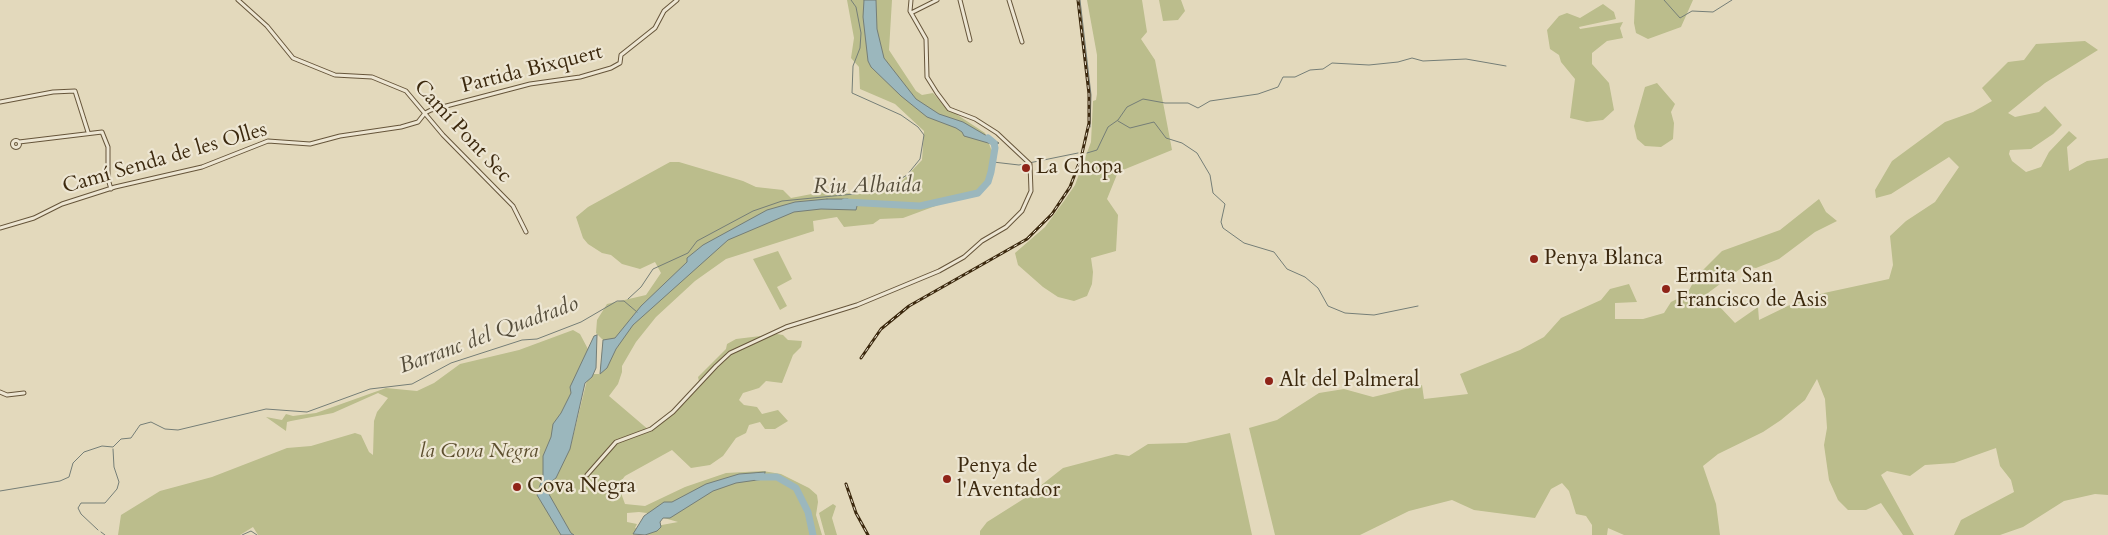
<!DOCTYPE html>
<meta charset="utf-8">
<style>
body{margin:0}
canvas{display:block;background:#e3d9bc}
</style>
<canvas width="2108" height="535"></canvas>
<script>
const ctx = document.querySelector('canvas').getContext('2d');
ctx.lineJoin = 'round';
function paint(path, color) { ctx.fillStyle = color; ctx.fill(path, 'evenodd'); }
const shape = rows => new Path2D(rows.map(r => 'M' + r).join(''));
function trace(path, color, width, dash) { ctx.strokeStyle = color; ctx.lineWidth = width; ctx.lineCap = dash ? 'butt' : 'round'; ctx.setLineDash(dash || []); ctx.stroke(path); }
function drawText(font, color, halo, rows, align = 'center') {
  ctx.font = font + ' Cardo,serif'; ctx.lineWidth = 4.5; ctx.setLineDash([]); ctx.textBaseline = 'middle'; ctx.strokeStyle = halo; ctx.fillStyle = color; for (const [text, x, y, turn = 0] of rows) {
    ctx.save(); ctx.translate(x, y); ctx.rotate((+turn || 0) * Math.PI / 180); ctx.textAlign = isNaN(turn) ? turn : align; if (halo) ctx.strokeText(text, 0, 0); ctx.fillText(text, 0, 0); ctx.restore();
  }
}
const green = shape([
 [847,0,892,0,889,50,916,91,922,95,933,93,944,106,985,133,993,154,988,179,976,191,903,218,880,219,873,224,844,227,837,217,813,221,814,231,726,259,695,281,656,317,636,342,622,366,622,372,618,384,609,396,650,431,653,430,676,412,700,386,698,377,726,349,727,344,736,339,777,334,783,335,788,340,802,341,801,347,793,355,782,383,766,381,759,388,743,393,739,400,744,405,757,407,762,414,778,410,788,421,775,429,765,429,760,422,749,425,746,433,736,438,723,456,710,465,691,468,672,450,625,476,618,485,625,504,645,506,685,487,726,473,763,471,781,474,809,488,817,495,818,502,816,515,822,535,258,535,253,527,240,535,118,535,121,515,160,491,212,477,287,448,311,446,355,433,361,435,369,452,373,455,374,421,377,412,388,398,378,393,333,413,291,421,287,422,286,431,266,417,282,420,286,414,293,416,316,413,386,388,417,391,434,383,460,364,519,350,573,330,580,334,589,351,570,449,587,380,592,377,592,374,600,374,603,340,596,333,597,320,607,304,646,295,661,273,655,262,640,269,622,264,611,255,602,253,588,244,583,238,576,217,588,207,670,162,679,162,743,181,756,187,783,190,791,198,822,192,863,194,899,184,922,160,924,131,895,104,860,89,859,67,851,58,854,38],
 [639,512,647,513,678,522,640,529,635,528,637,524,627,522,627,513],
 [1087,0,1142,0,1147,32,1141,39,1155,60,1172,150,1118,172,1107,199,1118,215,1116,251,1091,258,1093,272,1092,284,1087,296,1074,301,1058,297,1043,287,1018,265,1015,253,1045,227,1064,201,1075,185,1091,142,1093,101,1096,100,1097,94,1097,55],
 [1159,0,1181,0,1185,11,1178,20,1163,21],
 [1635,0,1693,0,1681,27,1648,39,1636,33,1634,23],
 [1603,4,1614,12,1616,19,1579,27,1580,29,1623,22,1620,28,1623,38,1607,41,1592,53,1592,64,1609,83,1614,110,1603,120,1587,122,1570,118,1575,79,1561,62,1559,55,1550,49,1547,30,1559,16,1567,13,1580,18],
 [2085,41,2098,50,2045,83,2008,113,2015,117,2039,112,2045,106,2062,125,2053,134,2031,149,2010,150,2009,154,2012,161,2026,172,2041,167,2049,152,2069,131,2077,138,2067,147,2069,171,2087,161,2108,158,2108,495,2095,494,2064,501,2023,527,2000,535,1954,535,1961,520,2014,492,2011,480,2000,466,1996,448,1954,463,1925,465,1910,476,1887,471,1881,475,1914,535,1903,535,1881,503,1866,510,1848,510,1838,500,1829,480,1824,445,1827,428,1825,399,1817,379,1805,400,1781,420,1763,432,1718,454,1703,466,1716,504,1720,535,1624,535,1608,528,1607,535,1592,535,1592,525,1586,516,1576,514,1569,491,1562,483,1551,489,1535,518,1474,510,1452,500,1409,511,1360,535,1275,535,1249,428,1277,420,1319,393,1344,389,1373,397,1422,385,1424,399,1468,394,1460,374,1520,350,1544,337,1561,318,1601,300,1610,289,1629,284,1637,302,1615,303,1615,319,1643,319,1664,313,1671,302,1687,294,1696,277,1722,251,1780,230,1819,199,1826,212,1837,221,1815,232,1779,259,1756,268,1744,266,1708,293,1719,306,1735,323,1758,307,1759,320,1796,302,1824,293,1889,279,1893,265,1890,236,1906,221,1935,202,1959,167,1949,157,1891,194,1876,198,1875,190,1892,161,1945,122,1973,112,1992,101,1982,88,2008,62,2024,60,2036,44],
 [1657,83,1675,104,1671,112,1674,123,1673,139,1661,147,1645,146,1637,139,1634,126,1645,87],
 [778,251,792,279,777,287,787,306,780,310,753,259],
 [1230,433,1252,535,980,535,980,531,987,522,1025,498,1063,468,1116,454,1129,456,1148,444,1186,443],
 [833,504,836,506,832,518,837,535,825,535,819,513]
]);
const water = shape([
 [864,0,876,0,877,29,884,58,916,99,939,114,963,122,999,143,995,145,964,136,962,132,956,128,927,117,901,96,871,67,868,61,863,17,864,0],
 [827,199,848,199,857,206,856,210,821,209,794,212,728,240,633,325,616,349,607,368,600,374,603,340,615,338,641,306,687,262,687,258,703,245,767,210,795,202,827,199],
 [597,335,596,368,592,377,585,383,570,449,556,478,548,484,546,489,571,533,574,535,561,535,537,495,543,476,543,456,551,437,553,424,561,413,571,393,570,387,594,336,597,335],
 [765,472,764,479,736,483,713,491,670,518,663,518,660,522,661,527,657,531,645,535,633,534,644,516,664,502,672,502,706,484,739,474,765,472]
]);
const stream = shape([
 [1080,0,1091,95,1090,127],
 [1664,0,1680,18,1692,11,1713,12,1732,0],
 [1118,121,1130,128,1154,122,1166,138,1182,143,1197,153,1210,175,1213,193,1225,204,1221,222,1223,228,1244,243,1274,252,1287,269,1305,277,1318,288,1328,306,1345,313,1374,315,1418,306],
 [1087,153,1097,150,1108,127,1118,120,1127,107,1143,99,1165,103,1188,103,1198,108,1210,101,1258,94,1278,87,1283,77,1295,77,1310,70,1323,69,1332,63,1369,65,1398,62,1412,58,1423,61,1466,59,1506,66],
 [993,162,1019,165,1078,153],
 [628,299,641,287,653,269,688,253,697,241,753,211,782,201,854,194,894,183,907,175,920,159,924,135,918,127,901,115,852,93,853,66,860,48,861,33,856,7,851,0],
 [0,491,60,481,69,477,73,463,84,452,102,446,113,447,121,439,131,438,140,425,151,422,165,429,178,430,266,409,307,412,370,389,412,384,451,363,522,340,537,339,581,322,617,301,624,301,637,312],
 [98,530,81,514,78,508,81,503,105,503,117,489,119,482,114,467,113,449],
 [101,532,105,535],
 [242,535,251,531,257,535]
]);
const river = shape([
 [845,202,920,206,978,193,988,182,991,172,995,148,994,143,988,138],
 [757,477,777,477,796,488,808,512,813,535]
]);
const street = shape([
 [238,0,267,26,293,58,335,75,372,77,406,91,443,135,513,206,526,232],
 [960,0,970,40],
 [1009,0,1022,42],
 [911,13,937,0],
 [0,102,53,92,75,91,88,132],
 '12.5 144a3.5 3.5 0 1 1 7 0a3.5 3.5 0 1 1-7 0Z',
 [19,142,102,132,108,147,108,179,111,189],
 [0,228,34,218,62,204,115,187,202,167,268,141,310,144,340,136,401,127,418,122,425,113,431,110,530,84,580,77,611,68,620,63,621,55,655,28,664,11,677,0],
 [0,392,7,395,24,393],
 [587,475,616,442,651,429,673,412,716,366,730,353,786,327,857,305,939,271,964,257,982,241,1006,227,1022,211,1031,191,1030,164,997,133,975,119,949,109,937,93,927,77,926,39,910,11,911,0]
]);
const rail = shape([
 [861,358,881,329,909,306,1027,239,1052,214,1070,187,1081,158,1089,123,1089,94,1078,0],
 [846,484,856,513,868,535]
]);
const markers = [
 [1026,168,5,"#8f2418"],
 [1534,259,5,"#8f2418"],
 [1666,289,5,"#8f2418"],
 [1269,381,5,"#8f2418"],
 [947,479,5,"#8f2418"],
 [517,487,5,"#8f2418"]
];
const streetNames = [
 ["Partida Bixquert",532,70,-14],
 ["Camí Pont Sec",462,132,47],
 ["Camí Senda de les Olles",165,159,-16]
];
const poiNames = [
 ["La Chopa",1036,168],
 ["Penya Blanca",1544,259],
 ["Ermita San",1676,277],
 ["Francisco de Asis",1676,301],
 ["Alt del Palmeral",1279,381],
 ["Penya de",957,467],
 ["l'Aventador",957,491],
 ["Cova Negra",527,487]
];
const parkNames = [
 ["la Cova Negra",479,452]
];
const waterNames = [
 ["Riu Albaida",867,187,-1],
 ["Barranc del Quadrado",489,336,-20]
];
paint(green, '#bbbd8c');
paint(water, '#9bb7bd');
trace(water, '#757e77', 1);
trace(stream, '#757e77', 1);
trace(river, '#9bb7bd', 7);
trace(street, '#66553a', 5);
trace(street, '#ede6d3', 3);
trace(rail, '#3c290e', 3);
trace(rail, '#ede6d3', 1, [4]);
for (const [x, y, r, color] of markers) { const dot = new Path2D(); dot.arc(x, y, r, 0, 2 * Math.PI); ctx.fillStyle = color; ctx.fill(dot); trace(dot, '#ede6d3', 2); }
drawText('21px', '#3c290e', '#ede6d3', streetNames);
drawText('21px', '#3c290e', '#ede6d3', poiNames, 'left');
drawText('italic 21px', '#5c4e2e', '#ede6d3', parkNames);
drawText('italic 22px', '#544c3a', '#ede6d3', waterNames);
</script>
